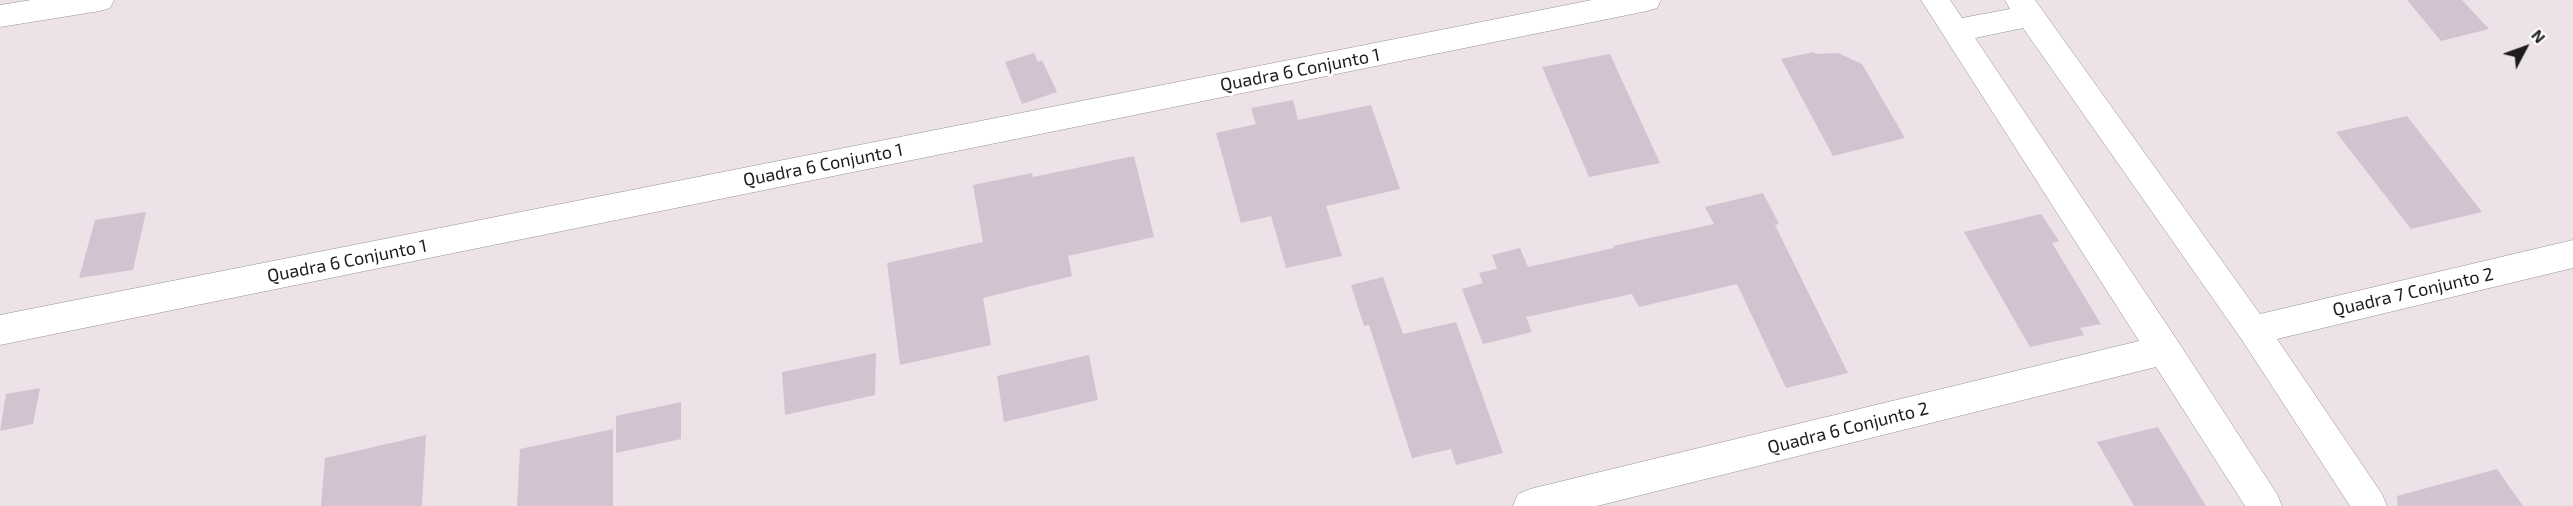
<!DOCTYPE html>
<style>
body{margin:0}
#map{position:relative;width:2573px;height:506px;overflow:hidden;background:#ede2e8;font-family:"Exo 2",sans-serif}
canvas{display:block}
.north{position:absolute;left:2495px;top:18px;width:60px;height:60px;-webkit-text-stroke:4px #fff;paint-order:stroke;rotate:49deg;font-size:16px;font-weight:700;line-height:24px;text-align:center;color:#1c1c1c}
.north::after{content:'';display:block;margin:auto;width:21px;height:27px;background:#1c1c1c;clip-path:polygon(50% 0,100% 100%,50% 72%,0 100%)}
</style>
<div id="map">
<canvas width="2573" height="506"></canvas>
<div class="north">N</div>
</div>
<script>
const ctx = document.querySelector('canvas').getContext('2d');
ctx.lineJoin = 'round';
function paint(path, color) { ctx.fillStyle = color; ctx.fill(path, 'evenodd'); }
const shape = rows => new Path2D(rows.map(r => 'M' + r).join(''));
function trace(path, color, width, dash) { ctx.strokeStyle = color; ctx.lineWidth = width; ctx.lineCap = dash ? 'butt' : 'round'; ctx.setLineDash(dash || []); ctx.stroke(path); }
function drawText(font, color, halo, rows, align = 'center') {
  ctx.font = font + ' "Exo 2",sans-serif'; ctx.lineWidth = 6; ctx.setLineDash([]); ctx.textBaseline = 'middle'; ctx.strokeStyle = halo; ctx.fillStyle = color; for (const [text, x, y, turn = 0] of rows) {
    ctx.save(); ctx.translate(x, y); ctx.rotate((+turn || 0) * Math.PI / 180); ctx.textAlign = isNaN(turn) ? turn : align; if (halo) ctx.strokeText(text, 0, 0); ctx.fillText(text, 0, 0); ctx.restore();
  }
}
const building = shape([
 [2407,0,2462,0,2489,29,2441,41],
 [1814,52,1815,54,1838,53,1862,64,1905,138,1833,156,1781,59],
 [1034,53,1038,62,1042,60,1057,92,1022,104,1005,62],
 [1610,54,1660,163,1589,177,1542,67],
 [1293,100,1298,120,1371,105,1400,189,1326,206,1342,256,1286,268,1271,216,1241,223,1216,133,1256,124,1251,108],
 [2407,116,2482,212,2411,229,2336,132],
 [1134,156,1154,237,1068,256,1072,276,983,298,991,345,900,365,887,263,983,242,973,185,1032,173,1033,177],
 [1763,193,1779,224,1775,225,1848,373,1786,388,1737,284,1639,307,1632,294,1526,317,1532,332,1483,344,1462,289,1483,283,1479,273,1497,269,1492,255,1520,248,1528,267,1614,248,1613,246,1714,224,1705,207],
 [146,212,133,270,79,278,95,220],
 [2041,214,2059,241,2052,243,2101,324,2080,328,2084,335,2030,347,1964,232],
 [1383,277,1403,334,1456,322,1503,453,1456,465,1451,449,1412,458,1369,325,1364,326,1351,285],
 [876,353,875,395,785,415,782,372],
 [1089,355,1098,400,1004,422,997,376],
 [40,388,33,424,0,431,6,394],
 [681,402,681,439,616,453,616,416],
 [2158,427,2206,506,2134,506,2097,442],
 [613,429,613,506,517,506,520,449],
 [426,435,422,506,321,506,325,458],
 [2497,469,2523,506,2398,506,2397,496]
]);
const minor = shape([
 [31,0,114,0,110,8,100,11,0,27,0,5,31,0],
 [1592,0,1661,0,1657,8,1647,11,0,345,0,315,1592,0],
 [1921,0,1950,0,1962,18,2010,9,2005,0,2035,0,2260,314,2573,240,2573,268,2277,339,2382,494,2387,506,2350,506,2242,340,2023,28,1975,38,2177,340,2277,494,2282,506,2245,506,2156,367,1597,506,1513,506,1518,494,1530,489,2139,341,1921,0]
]);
const streetNames = [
 ["Quadra 6 Conjunto 1",1300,70,-11],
 ["Quadra 6 Conjunto 1",823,165,-11],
 ["Quadra 6 Conjunto 1",347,261,-11],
 ["Quadra 7 Conjunto 2",2413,292,-13],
 ["Quadra 6 Conjunto 2",1848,428,-14]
];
paint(building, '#d3c3d0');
trace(minor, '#939393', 1);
paint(minor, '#fff');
drawText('18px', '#1c1c1c', '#fff', streetNames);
</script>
